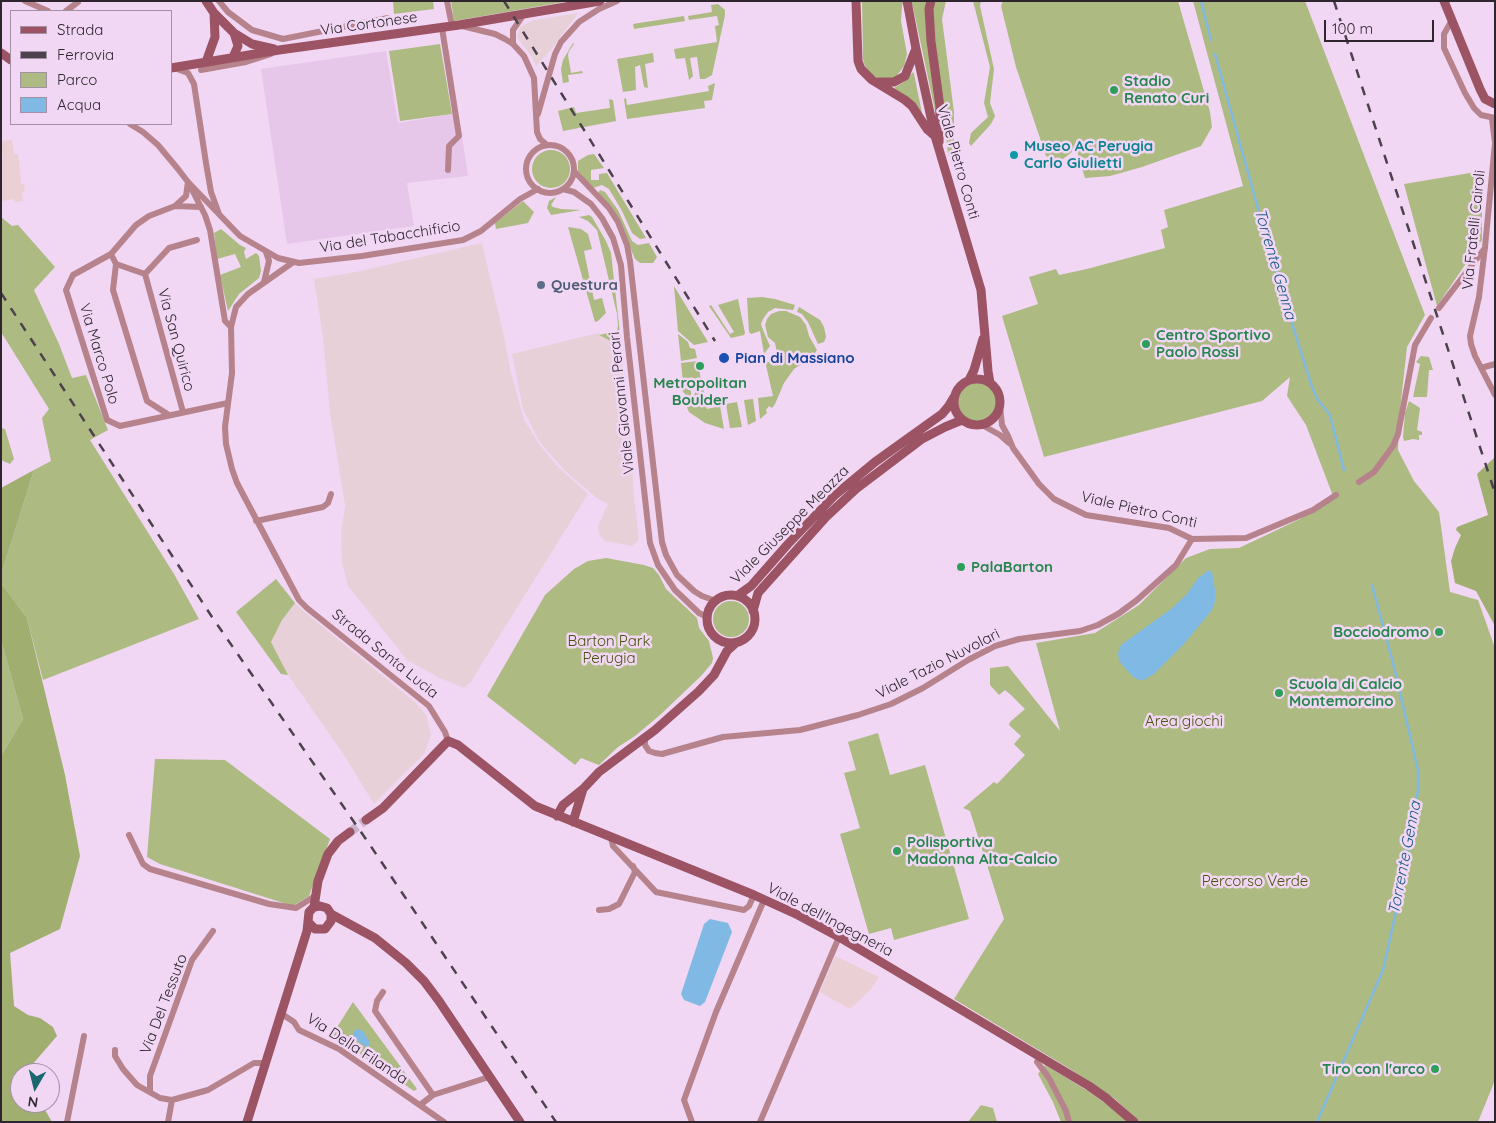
<!DOCTYPE html>
<style>
body{margin:0}
#map{position:relative;width:1496px;height:1123px;overflow:hidden;background:#f1d7f4;font-family:Quicksand,sans-serif}
canvas{display:block}
.frame{position:absolute;inset:0;border:2px solid #2e252f;pointer-events:none}
.legend{position:absolute;left:10px;top:10px;width:162px;height:115px;box-sizing:border-box;background:#f1d7f4;border:1px solid #a390a5;margin:0;padding:6px 9px;list-style:none;font-size:15px;color:#2e252f}
.legend li{display:flex;align-items:center;gap:10px;height:25px}
.legend b{width:25px;border:1px solid #a390a5}
.north{position:absolute;left:10px;top:1063px;width:50px;height:50px;box-sizing:border-box;background:#f1d7f4;border:1px solid #a390a5;border-radius:50%;rotate:188deg;font-size:14px;font-weight:700;line-height:20px;text-align:center;color:#2e252f}
.north::after{content:'';display:block;margin:auto;width:18px;height:22px;background:#1b6770;clip-path:polygon(50% 0,100% 100%,50% 72%,0 100%)}
.scale{position:absolute;left:1324px;top:20px;width:110px;height:22px;box-sizing:border-box;border:2px solid #2e252f;border-top:0;padding-left:6px;font-size:15px;line-height:18px;white-space:nowrap;color:#2e252f;-webkit-text-stroke:4px #f1d7f4;paint-order:stroke}
</style>
<div id="map">
<canvas width="1496" height="1123"></canvas>
<div class="frame"></div>
<ul class="legend">
<li><b style="height:6px;background:#9c5363"></b>Strada</li>
<li><b style="height:6px;background:#4d414e"></b>Ferrovia</li>
<li><b style="height:14px;background:#adba81"></b>Parco</li>
<li><b style="height:14px;background:#80b9e3"></b>Acqua</li>
</ul>
<div class="north">N</div>
<div class="scale">100 m</div>
</div>
<script>
const ctx = document.querySelector('canvas').getContext('2d');
ctx.lineJoin = 'round';
function paint(path, color) { ctx.fillStyle = color; ctx.fill(path, 'evenodd'); }
const shape = rows => new Path2D(rows.map(r => 'M' + r).join(''));
function trace(path, color, width, dash) { ctx.strokeStyle = color; ctx.lineWidth = width; ctx.lineCap = dash ? 'butt' : 'round'; ctx.setLineDash(dash || []); ctx.stroke(path); }
function drawText(font, color, halo, rows, align = 'center') {
  ctx.font = font + ' Quicksand,sans-serif'; ctx.lineWidth = 5; ctx.setLineDash([]); ctx.textBaseline = 'middle'; ctx.strokeStyle = halo; ctx.fillStyle = color; for (const [text, x, y, turn = 0] of rows) {
    ctx.save(); ctx.translate(x, y); ctx.rotate((+turn || 0) * Math.PI / 180); ctx.textAlign = isNaN(turn) ? turn : align; if (halo) ctx.strokeText(text, 0, 0); ctx.fillText(text, 0, 0); ctx.restore();
  }
}
const commercial = shape([
 [578,13,550,51,536,66,531,56,517,37,520,27,534,20],
 [482,243,505,341,510,369,524,420,539,444,557,466,588,494,470,683,464,688,440,678,407,660,348,586,342,562,341,534,345,505,330,413,323,337,314,279,356,272],
 [598,333,600,336,620,346,629,417,634,497,639,540,632,546,605,541,599,534,598,526,608,504,598,499,566,472,539,441,523,409,512,354],
 [295,603,308,615,416,703,426,715,431,734,424,754,374,804,342,752,288,675,271,642,282,620]
]);
const built = shape([
 [443,50,449,50,468,176,407,183,414,226,287,244,261,69,386,51,398,123,453,114]
]);
const education = shape([
 [12,140,14,154,18,154,21,184,24,184,25,191,22,192,23,201,15,202,14,199,2,201,1,160,3,159,1,141],
 [835,956,879,977,870,990,850,1009,820,992]
]);
const green = shape([
 [393,1,433,1,434,9,394,14],
 [451,1,570,1,454,21],
 [862,1,903,1,902,6,901,21,907,54,904,66,895,78,881,80,872,75,865,66,863,59],
 [910,1,927,1,937,120,913,7],
 [934,1,946,1,942,19,954,112,954,148,959,156,956,157,951,157,948,154,932,10],
 [973,1,981,1,980,6,994,69,990,103,995,116,991,124,971,146,969,143,971,133,988,117,984,103,990,67],
 [1003,1,1178,1,1210,112,1212,127,1201,146,1142,167,1110,176,1085,178,1076,148,1072,149,1072,152,1059,162,1046,156,1016,67,1001,6],
 [1193,1,1305,1,1425,315,1407,347,1399,419,1398,450,1414,481,1439,512,1450,592,1478,600,1495,648,1495,1080,1478,1122,1140,1122,1115,1099,1070,1069,954,999,1004,919,970,811,963,808,994,782,997,784,1025,755,1014,744,1021,736,1009,725,1010,722,1025,709,1011,695,1005,690,999,695,990,685,990,668,1008,666,1060,731,1036,643,1095,633,1139,605,1186,558,1210,549,1239,548,1300,519,1333,496,1306,425,1287,396,1290,377,1262,401,1044,457,1002,316,1038,304,1029,277,1056,269,1059,275,1087,269,1165,248,1161,230,1168,227,1164,210,1243,186],
 [718,4,725,10,725,15,712,75,705,79,700,79,697,57,690,58,693,76,689,80,685,58,676,59,674,49,717,42,715,26,719,25,717,16,689,20,688,16,712,12,711,5],
 [684,16,685,21,634,29,633,24],
 [573,43,574,44,569,51,568,55,571,73,582,71,583,73,568,75,569,82,563,83,561,69,563,60],
 [440,44,452,114,400,121,389,51],
 [653,53,654,62,645,64,648,88,644,87,640,65,635,67,636,90,623,92,617,59],
 [913,72,914,74,922,113,894,88,904,82],
 [715,83,712,100,704,101,705,108,627,119,624,99,626,98,627,105,709,91,708,86],
 [609,99,613,100,616,121,563,131,558,111,574,107,576,113,610,108],
 '532 169a19 19 0 1 1 38 0a19 19 0 1 1-38 0Z',
 [594,154,604,168,591,170,591,180,599,180,599,174,607,173,646,238,640,239,632,233,622,211,609,189,602,185,593,188,578,171,578,161,588,155],
 [1482,171,1482,240,1437,306,1404,184],
 [600,190,605,192,618,210,632,241,638,245,649,243,657,257,653,263,640,263,635,259,629,245,598,193],
 [556,197,551,205,553,207,561,209,581,210,551,215,547,208,549,201],
 [523,201,534,212,528,223,496,229,495,223],
 [589,215,592,217,606,241,611,253,621,343,620,346,599,335,617,331,618,326,617,314,597,230,588,221,579,217],
 [1,217,12,226,18,225,55,267,34,290,59,344,72,378,86,375,108,430,90,440,174,574,199,619,43,680,27,618,1,583,1,575,34,470,51,461,42,418,49,409,1,332],
 [568,227,581,229,588,234,592,249,584,251,594,300,602,298,606,313,598,321,595,322],
 [221,229,240,245,246,248,244,252,246,259,256,253,259,256,261,271,259,278,239,294,228,311,220,275,241,267,235,254,217,259,214,233],
 [674,286,708,342,694,345,678,331],
 [762,297,775,299,795,305,793,310,775,308,768,312,763,319,761,324,763,330,770,346,764,354,760,331,751,334,749,332,747,298],
 [738,299,745,333,744,335,731,338,709,306,711,305,730,334,734,332,718,305],
 [799,307,820,320,824,327,826,337,824,342,818,344,808,322,802,314,797,312],
 [779,311,786,311,800,317,806,325,809,336,817,350,813,356,794,369,784,383,775,404,772,408,769,406,766,410,767,413,760,419,758,398,773,396,765,361,769,362,777,353,775,343,768,337,765,325,767,319,771,314],
 [678,334,688,342,690,348,695,349,697,358,681,361],
 [1421,356,1429,357,1433,370,1429,370,1427,397,1413,397,1420,364,1416,362],
 [698,361,701,381,693,384,691,389,691,398,689,399,680,388,683,383,681,363],
 '958 402a19 19 0 1 1 38 0a19 19 0 1 1-38 0Z',
 [703,386,707,409,720,406,724,429,705,423,689,412,684,401,692,404,696,389],
 [753,399,756,421,748,425,744,400],
 [1409,401,1420,408,1417,430,1422,432,1422,435,1419,435,1419,440,1413,439,1404,441,1403,437,1405,413],
 [737,402,742,427,730,428,726,404],
 [1,428,5,429,14,459,10,464,1,460],
 [606,558,644,565,653,568,659,575,666,589,697,618,699,628,709,641,713,658,712,663,701,676,660,715,635,736,618,747,599,765,581,758,575,765,487,696,545,595,574,569,588,561],
 [276,579,295,603,282,620,271,642,288,675,281,674,236,612],
 '713 619a18 18 0 1 1 36 0a18 18 0 1 1-36 0Z',
 [1,640,23,719,1,756],
 [878,733,890,775,925,765,969,919,894,940,891,928,869,934,840,834,860,828,844,773,856,770,848,742],
 [155,759,225,760,330,839,309,896,293,906,160,864,147,857],
 [353,1002,417,1089,414,1091,332,1035],
 [1045,1065,1088,1091,1120,1114,1128,1122,1061,1122,1053,1102,1038,1074],
 [981,1105,993,1108,997,1122,968,1122]
]);
const forest = shape([
 [1495,457,1495,626,1476,591,1455,583,1451,561,1455,548,1461,535,1456,530,1457,527,1488,515,1477,474],
 [34,470,1,575,1,488],
 [1,583,27,618,65,775,80,856,60,929,10,953,14,1006,28,1015,40,1018,53,1027,57,1036,25,1073,20,1073,20,1103,41,1103,52,1122,1,1122,1,756,23,719,1,640]
]);
const water = shape([
 [1209,570,1212,572,1215,590,1215,601,1212,610,1183,645,1154,674,1144,680,1139,680,1132,676,1119,661,1118,653,1121,645,1171,609,1186,595,1198,578],
 [710,919,728,923,732,932,705,1002,700,1006,684,1000,681,994,704,924],
 [356,1029,363,1031,369,1041,369,1046,366,1047,353,1038,353,1033]
]);
const stream = shape([
 [1201,1,1211,40],
 [1215,54,1274,266,1312,387,1318,400,1330,415,1344,470],
 [1317,1122,1383,970,1399,898,1418,790,1418,770,1393,663,1372,585]
]);
const secondaryTunnel = shape([
 [350,832,366,820]
]);
const street = shape([
 [25,1,48,11],
 [219,1,228,12,252,30,283,39,388,18],
 [447,1,452,26],
 [66,11,78,2],
 [1452,20,1444,34,1444,48,1465,93,1474,108,1481,115,1495,118],
 [462,26,495,34,505,39,513,44,524,56,534,78,537,132,540,139,547,145],
 [442,28,459,136,449,146,448,170],
 [513,44,513,30,524,14],
 [177,69,188,73,194,84,206,163,211,192,219,214],
 [201,70,246,62,271,54],
 [538,114,555,54,561,42,579,22,599,9,617,1],
 [1492,119,1495,143,1485,247,1479,297,1470,336,1471,344,1475,356,1495,395],
 [130,124,143,132,158,145,178,169,188,182,205,215,210,230,225,321,231,327],
 '526 169a24 24 0 1 1 48 0a24 24 0 1 1-48 0Z',
 [574,171,609,208,618,222,627,245,630,261,662,542,666,555,677,575,694,591,702,596,716,601],
 [188,182,240,236,278,258,299,263,362,256,463,240,481,231,520,199,538,189],
 [563,189,574,192,591,204,602,218,613,238,621,265,627,337,650,543,658,565,675,590,699,613,707,617],
 [175,206,186,196,188,182],
 [201,207,175,206,149,216,136,225,111,254,73,275,66,290,107,420,120,426,228,403],
 [111,254,116,264,113,290,147,401,169,415],
 [292,263,248,294,236,307,231,327,232,373,225,427,226,444,232,469,237,483,299,600,307,608,429,706,445,732,448,741],
 [116,264,145,274,183,412],
 [145,274,169,248,197,240],
 [264,282,269,261,266,252],
 [1439,308,1485,248],
 [1481,368,1495,364],
 [1000,406,1002,425,1008,436,1013,448,1039,484,1054,499,1086,515,1169,528,1192,539,1246,538,1313,510,1336,495],
 [982,425,1000,435,1009,443],
 [1359,482,1374,472,1393,446,1398,434,1415,345,1431,318],
 [256,521,323,507,328,503,331,494],
 [645,738,645,745,649,751,655,753,662,754,723,737,800,730,858,715,891,704,923,688,968,660,995,646,1019,639,1080,631,1098,625,1118,614,1137,600,1176,565,1192,539],
 [129,835,143,864,150,869,269,904,296,908,315,896],
 [611,837,613,846,656,892,744,910,749,906,754,895],
 [599,910,609,909,619,904,635,872,633,866],
 [383,992,377,1001,375,1011,433,1095],
 [282,1014,294,1022,299,1030,339,1049,444,1122],
 [115,1050,115,1056,123,1069,137,1085,160,1098,172,1100,208,1090,254,1063,266,1063],
 [1040,1056,1037,1062,1049,1078,1066,1111,1069,1122],
 [150,1091,150,1076,192,960,213,931],
 [420,1105,433,1095,489,1077],
 [67,1122,84,1036],
 [168,1122,172,1100],
 [692,1122,684,1100,716,1012,764,900],
 [760,1122,839,937]
]);
const secondary = shape([
 [206,1,214,13,234,33,252,44,274,49],
 [856,1,858,61,861,69,872,80,905,100,912,106,927,129,935,136],
 [907,1,916,49,935,136,981,290,988,371,990,383],
 [931,1,929,9,931,41,940,107,939,142],
 [1444,1,1480,89,1485,99,1495,104],
 [1,53,11,60],
 [233,57,238,46,234,33],
 [206,62,215,37,214,13],
 [171,68,279,50,459,25,600,1],
 [879,82,894,82,905,76,915,51],
 '954 402a23 23 0 1 1 46 0a23 23 0 1 1-46 0Z',
 [969,380,974,370,983,339],
 '707 619a24 24 0 1 1 48 0a24 24 0 1 1-48 0Z',
 [737,596,751,586,788,544,835,495,875,462,942,414,948,407,954,397],
 [753,611,758,593,766,584,826,517,856,489,922,439,945,427,962,420],
 [557,816,563,805,583,789,599,772,655,730,699,691,714,675,727,651,737,642],
 [366,820,383,808,448,741,458,745,535,806,754,895,798,915,839,937,1089,1086,1106,1098,1134,1122],
 [573,822,583,789],
 [314,907,318,881,328,854,338,841,350,832],
 [331,914,375,938,406,963,424,981,439,1001,520,1122],
 [247,1122,307,931,309,912,314,907,320,906,327,908,331,914,331,921,325,929,315,929,308,922]
]);
const rail = shape([
 [504,1,715,341],
 [1334,1,1495,493],
 [1,293,212,617,370,845,556,1122]
]);
const markers = [
 [1114,90,5,"#2e9e5b"],
 [1014,155,5,"#0f9aa8"],
 [541,285,5,"#5c6f8a"],
 [1146,344,5,"#2e9e5b"],
 [724,358,6,"#1a4fb4"],
 [700,366,5,"#2e9e5b"],
 [961,567,5,"#2e9e5b"],
 [1439,632,5,"#2e9e5b"],
 [1279,693,5,"#2e9e5b"],
 [897,851,5,"#2e9e5b"],
 [1435,1069,5,"#2e9e5b"]
];
const streetNames = [
 ["Via Cortonese",369,24,-8],
 ["Viale Pietro Conti",958,162,74],
 ["Via Fratelli Cairoli",1474,230,-84],
 ["Via del Tabacchificio",390,237,-9],
 ["Via San Quirico",176,340,75],
 ["Via Marco Polo",99,354,73],
 ["Viale Giovanni Perari",622,403,-96],
 ["Viale Pietro Conti",1139,510,13],
 ["Viale Giuseppe Meazza",790,525,-45],
 ["Strada Santa Lucia",385,654,39],
 ["Viale Tazio Nuvolari",938,664,-27],
 ["Viale dell'Ingegneria",830,920,28],
 ["Via Del Tessuto",164,1004,-69],
 ["Via Della Filanda",357,1049,33]
];
const leisureNames = [
 ["Stadio",1124,81],
 ["Renato Curi",1124,98],
 ["Centro Sportivo",1156,335],
 ["Paolo Rossi",1156,352],
 ["Metropolitan",700,383,"center"],
 ["Boulder",700,400,"center"],
 ["PalaBarton",971,567],
 ["Bocciodromo",1429,632,"right"],
 ["Scuola di Calcio",1289,684],
 ["Montemorcino",1289,701],
 ["Polisportiva",907,842],
 ["Madonna Alta-Calcio",907,859],
 ["Tiro con l'arco",1425,1069,"right"]
];
const cultureNames = [
 ["Museo AC Perugia",1024,146],
 ["Carlo Giulietti",1024,163]
];
const serviceNames = [
 ["Questura",551,285]
];
const transitNames = [
 ["Pian di Massiano",735,358]
];
const parkNames = [
 ["Barton Park",609,641],
 ["Perugia",609,658],
 ["Area giochi",1184,721],
 ["Percorso Verde",1255,881]
];
const waterNames = [
 ["Torrente Genna",1275,264,74],
 ["Torrente Genna",1405,858,-79]
];
paint(commercial, '#e8d0d9');
paint(built, '#e6c7e9');
paint(education, '#eacfd4');
paint(green, '#adba81');
paint(forest, '#a0ae70');
paint(water, '#80b9e3');
trace(stream, '#80b9e3', 2.5);
trace(secondaryTunnel, '#cab3cd', 9, [9, 4.5]);
trace(street, '#b6828b', 6);
trace(secondary, '#9c5363', 9);
trace(rail, '#4d414e', 2.5, [9, 9]);
for (const [x, y, r, color] of markers) { const dot = new Path2D(); dot.arc(x, y, r, 0, 2 * Math.PI); ctx.fillStyle = color; ctx.fill(dot); trace(dot, '#f1d7f4', 2); }
drawText('15px', '#2e252f', '#f1d7f4', streetNames);
drawText('bold 15px', '#27864d', '#f1d7f4', leisureNames, 'left');
drawText('bold 15px', '#0d838f', '#f1d7f4', cultureNames, 'left');
drawText('bold 15px', '#4e5e75', '#f1d7f4', serviceNames, 'left');
drawText('bold 15px', '#164399', '#f1d7f4', transitNames, 'left');
drawText('15px', '#48530b', '#f1d7f4', parkNames);
drawText('italic 16px', '#185a82', '#f1d7f4', waterNames);
</script>
